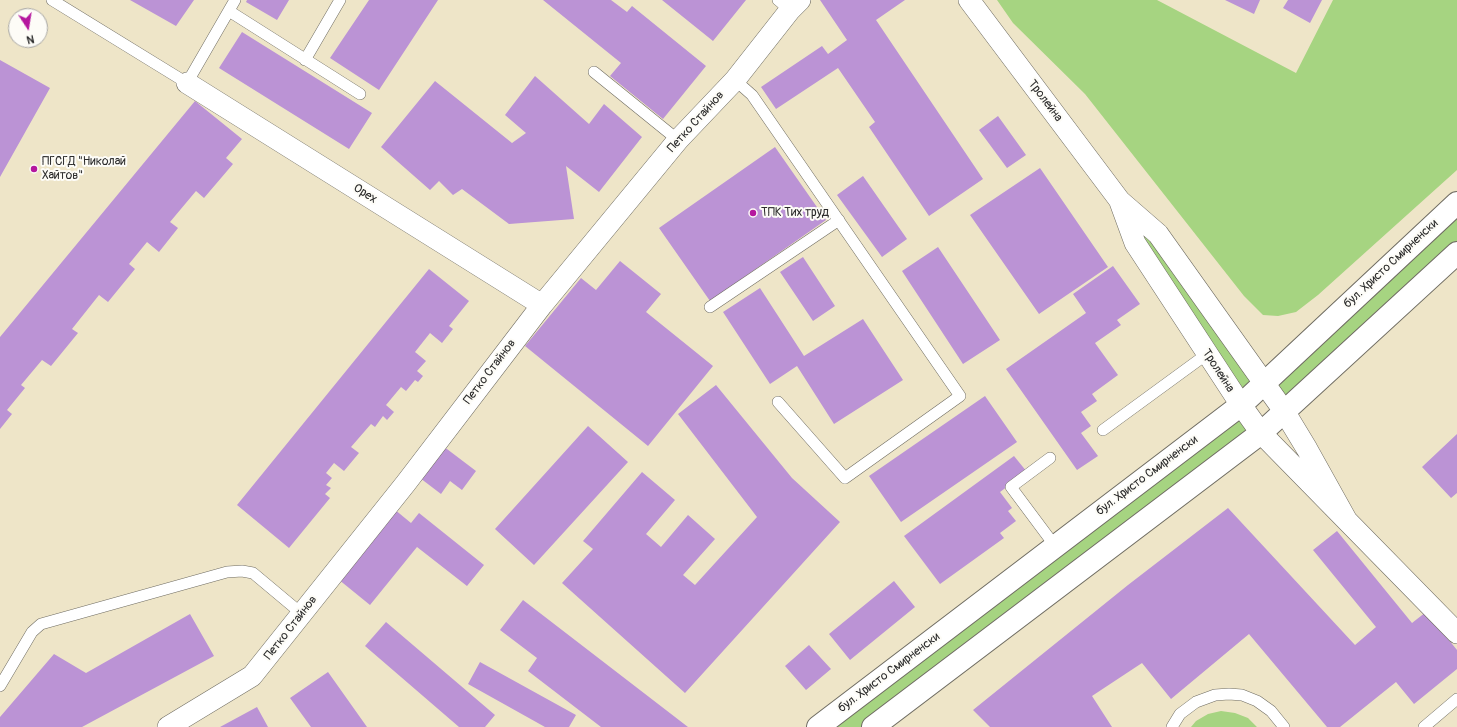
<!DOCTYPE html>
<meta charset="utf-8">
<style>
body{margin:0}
#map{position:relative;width:1457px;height:727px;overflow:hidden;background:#eee5c8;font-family:Pangolin,sans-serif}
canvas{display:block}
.north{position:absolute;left:8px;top:8px;width:40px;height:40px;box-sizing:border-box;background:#fdfcf7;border:1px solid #a9a8a5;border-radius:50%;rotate:168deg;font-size:11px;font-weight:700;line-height:16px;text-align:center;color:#2b2b2b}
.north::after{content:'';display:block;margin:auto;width:14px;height:18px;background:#b5179e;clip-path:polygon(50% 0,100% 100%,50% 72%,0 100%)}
</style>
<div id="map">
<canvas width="1457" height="727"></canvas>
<div class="north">N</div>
</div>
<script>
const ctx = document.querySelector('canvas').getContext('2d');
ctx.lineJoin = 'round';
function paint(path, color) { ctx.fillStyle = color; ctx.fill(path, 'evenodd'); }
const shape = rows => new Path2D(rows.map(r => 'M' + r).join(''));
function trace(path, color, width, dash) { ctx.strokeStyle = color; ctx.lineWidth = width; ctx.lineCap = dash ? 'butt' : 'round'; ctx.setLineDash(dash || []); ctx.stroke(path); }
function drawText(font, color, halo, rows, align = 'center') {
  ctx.font = font + ' Pangolin,sans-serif'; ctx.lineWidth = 4; ctx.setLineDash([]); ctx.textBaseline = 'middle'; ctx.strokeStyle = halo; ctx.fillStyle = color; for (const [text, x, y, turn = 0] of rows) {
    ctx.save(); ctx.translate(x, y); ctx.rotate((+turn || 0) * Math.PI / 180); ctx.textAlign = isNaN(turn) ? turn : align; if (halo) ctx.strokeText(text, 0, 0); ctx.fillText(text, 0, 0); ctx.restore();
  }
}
const green = shape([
 [997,0,1157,0,1296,73,1333,0,1457,0,1457,170,1318,295,1296,312,1278,316,1263,315,1244,296,1085,94,1013,23],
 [1457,203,1457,253,1284,411,1263,383,1241,405,1261,433,873,727,818,727,1240,405,1135,243,1127,207,1263,383],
 [1221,711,1235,713,1248,718,1257,727,1191,727,1196,721,1208,714]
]);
const building = shape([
 [130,0,194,0,176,26],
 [247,0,289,0,277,20,246,2],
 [369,0,438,0,379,90,330,58],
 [543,0,611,0,627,12,632,6,706,66,663,119,610,76,621,63],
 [662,0,746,0,713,41],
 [820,0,905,0,876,20,983,179,929,216,869,127,875,122,838,68,776,109,761,87,822,46,828,54,847,40],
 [1225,0,1260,0,1254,14],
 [1288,0,1322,0,1310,23,1283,8],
 [242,32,372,113,349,149,219,68],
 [0,60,50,88,0,177],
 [535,76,589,124,604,104,642,137,599,192,566,166,574,219,509,224,462,189,453,195,439,181,430,190,381,147,435,81,512,143,526,133,505,115],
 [195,101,242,139,226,158,233,164,204,198,196,191,170,222,178,228,159,252,147,242,129,264,135,269,108,302,99,295,72,329,78,333,51,366,42,360,21,385,25,388,7,410,12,414,0,429,0,337],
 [998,116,1026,155,1007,168,979,130],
 [775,147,826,220,710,301,659,228],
 [1040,168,1108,267,1039,314,970,215],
 [863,176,907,239,882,257,837,195],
 [938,247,1000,340,963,364,902,271],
 [803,257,835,306,813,321,780,272],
 [620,261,661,294,646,312,713,366,648,446,525,346,581,278,596,290],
 [1113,266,1140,304,1117,320,1121,325,1095,343,1118,375,1092,394,1097,401,1081,412,1091,426,1081,433,1098,456,1077,470,1006,369,1086,313,1073,294],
 [429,269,469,301,449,326,453,329,442,343,430,333,415,352,426,361,417,371,423,376,418,382,415,380,406,391,401,387,386,405,394,412,387,420,383,416,375,427,371,424,351,447,359,453,344,471,334,463,326,473,332,478,326,485,331,488,325,494,330,498,289,548,237,505],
 [760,288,804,356,863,319,903,380,834,424,797,366,770,384,723,312],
 [716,385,792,478,840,522,685,693,562,583,593,549,583,541,642,472,675,500,646,534,661,547,688,515,715,539,683,575,695,585,757,517,678,414],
 [985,396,1017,442,901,522,869,476],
 [588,426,628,462,534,565,495,529],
 [1457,434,1457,493,1451,498,1422,467],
 [443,446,476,471,462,490,450,481,441,494,420,478],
 [1014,456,1027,472,1000,492,1012,508,1008,511,1016,521,1000,533,1004,538,940,584,904,536],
 [1228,508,1355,645,1376,627,1313,550,1337,531,1412,623,1426,612,1457,650,1457,669,1414,704,1396,682,1340,727,1327,727,1249,634,1171,699,1142,663,1092,696,1112,727,990,727,973,710,1128,585],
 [394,509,411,523,419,513,484,565,467,586,417,547,370,605,338,579],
 [894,581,915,607,850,660,829,634],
 [523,600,688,727,601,727,528,671,537,658,500,630],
 [190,614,214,656,82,727,0,727,0,717,54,654,86,673],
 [386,622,495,715,485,727,459,727,365,646],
 [809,645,831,669,806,690,785,666],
 [480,662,576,715,569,727,545,727,468,684],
 [328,672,367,727,311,727,290,698],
 [257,707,268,727,220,727]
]);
const lane = shape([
 [52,0,187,83,235,0],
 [778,0,790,10],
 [229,11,360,94],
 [305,60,340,0],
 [594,72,678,140],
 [735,80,752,95,960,396,845,478,778,402],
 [710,307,839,220],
 [1103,430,1207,354],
 [1050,458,1011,487,1055,546],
 [0,686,32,632,41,624,227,572,242,571,253,573,302,614],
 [1172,727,1180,714,1196,702,1215,695,1229,694,1242,695,1257,701,1271,711,1284,727],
 [1424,727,1457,699]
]);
const street = shape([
 [969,0,1120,201,1158,234,1284,411,1307,449,1346,519],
 [187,83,542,305],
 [1120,202,1135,243,1241,405,1261,433,1457,633],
 [168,727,252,676,406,483,542,305,678,140,735,80,790,10,800,0]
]);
const primary = shape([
 [818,727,1241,405,1457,203],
 [873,727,1261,433,1457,253]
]);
const markers = [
 [34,169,4,"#b5179e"],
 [753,213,4,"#b5179e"]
];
const streetNames = [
 ["Тролейна",1045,101,53],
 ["Петко Стайнов",696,122,-48],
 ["Орех",365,194,32],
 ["бул. Христо Смирненски",1391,264,-43],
 ["Тролейна",1218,371,57],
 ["Петко Стайнов",490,372,-53],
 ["бул. Христо Смирненски",1147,476,-37],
 ["Петко Стайнов",291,628,-52],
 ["бул. Христо Смирненски",889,673,-37]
];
const poiNames = [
 ["ПГСГД \"Николай",42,162],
 ["Хайтов\"",42,176],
 ["ТПК Тих труд",761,213]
];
paint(green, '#a6d481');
paint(building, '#bb93d5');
trace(lane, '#6f6c62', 12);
trace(street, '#6f6c62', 22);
trace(primary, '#6f6c62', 24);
trace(lane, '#fff', 11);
trace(street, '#fff', 21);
trace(primary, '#fff', 22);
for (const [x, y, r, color] of markers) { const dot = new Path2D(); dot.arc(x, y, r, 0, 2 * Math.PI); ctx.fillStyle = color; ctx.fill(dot); trace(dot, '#fdfcf7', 1.5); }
drawText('12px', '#2b2b2b', '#fdfcf7', streetNames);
drawText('12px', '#2b2b2b', '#fdfcf7', poiNames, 'left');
</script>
